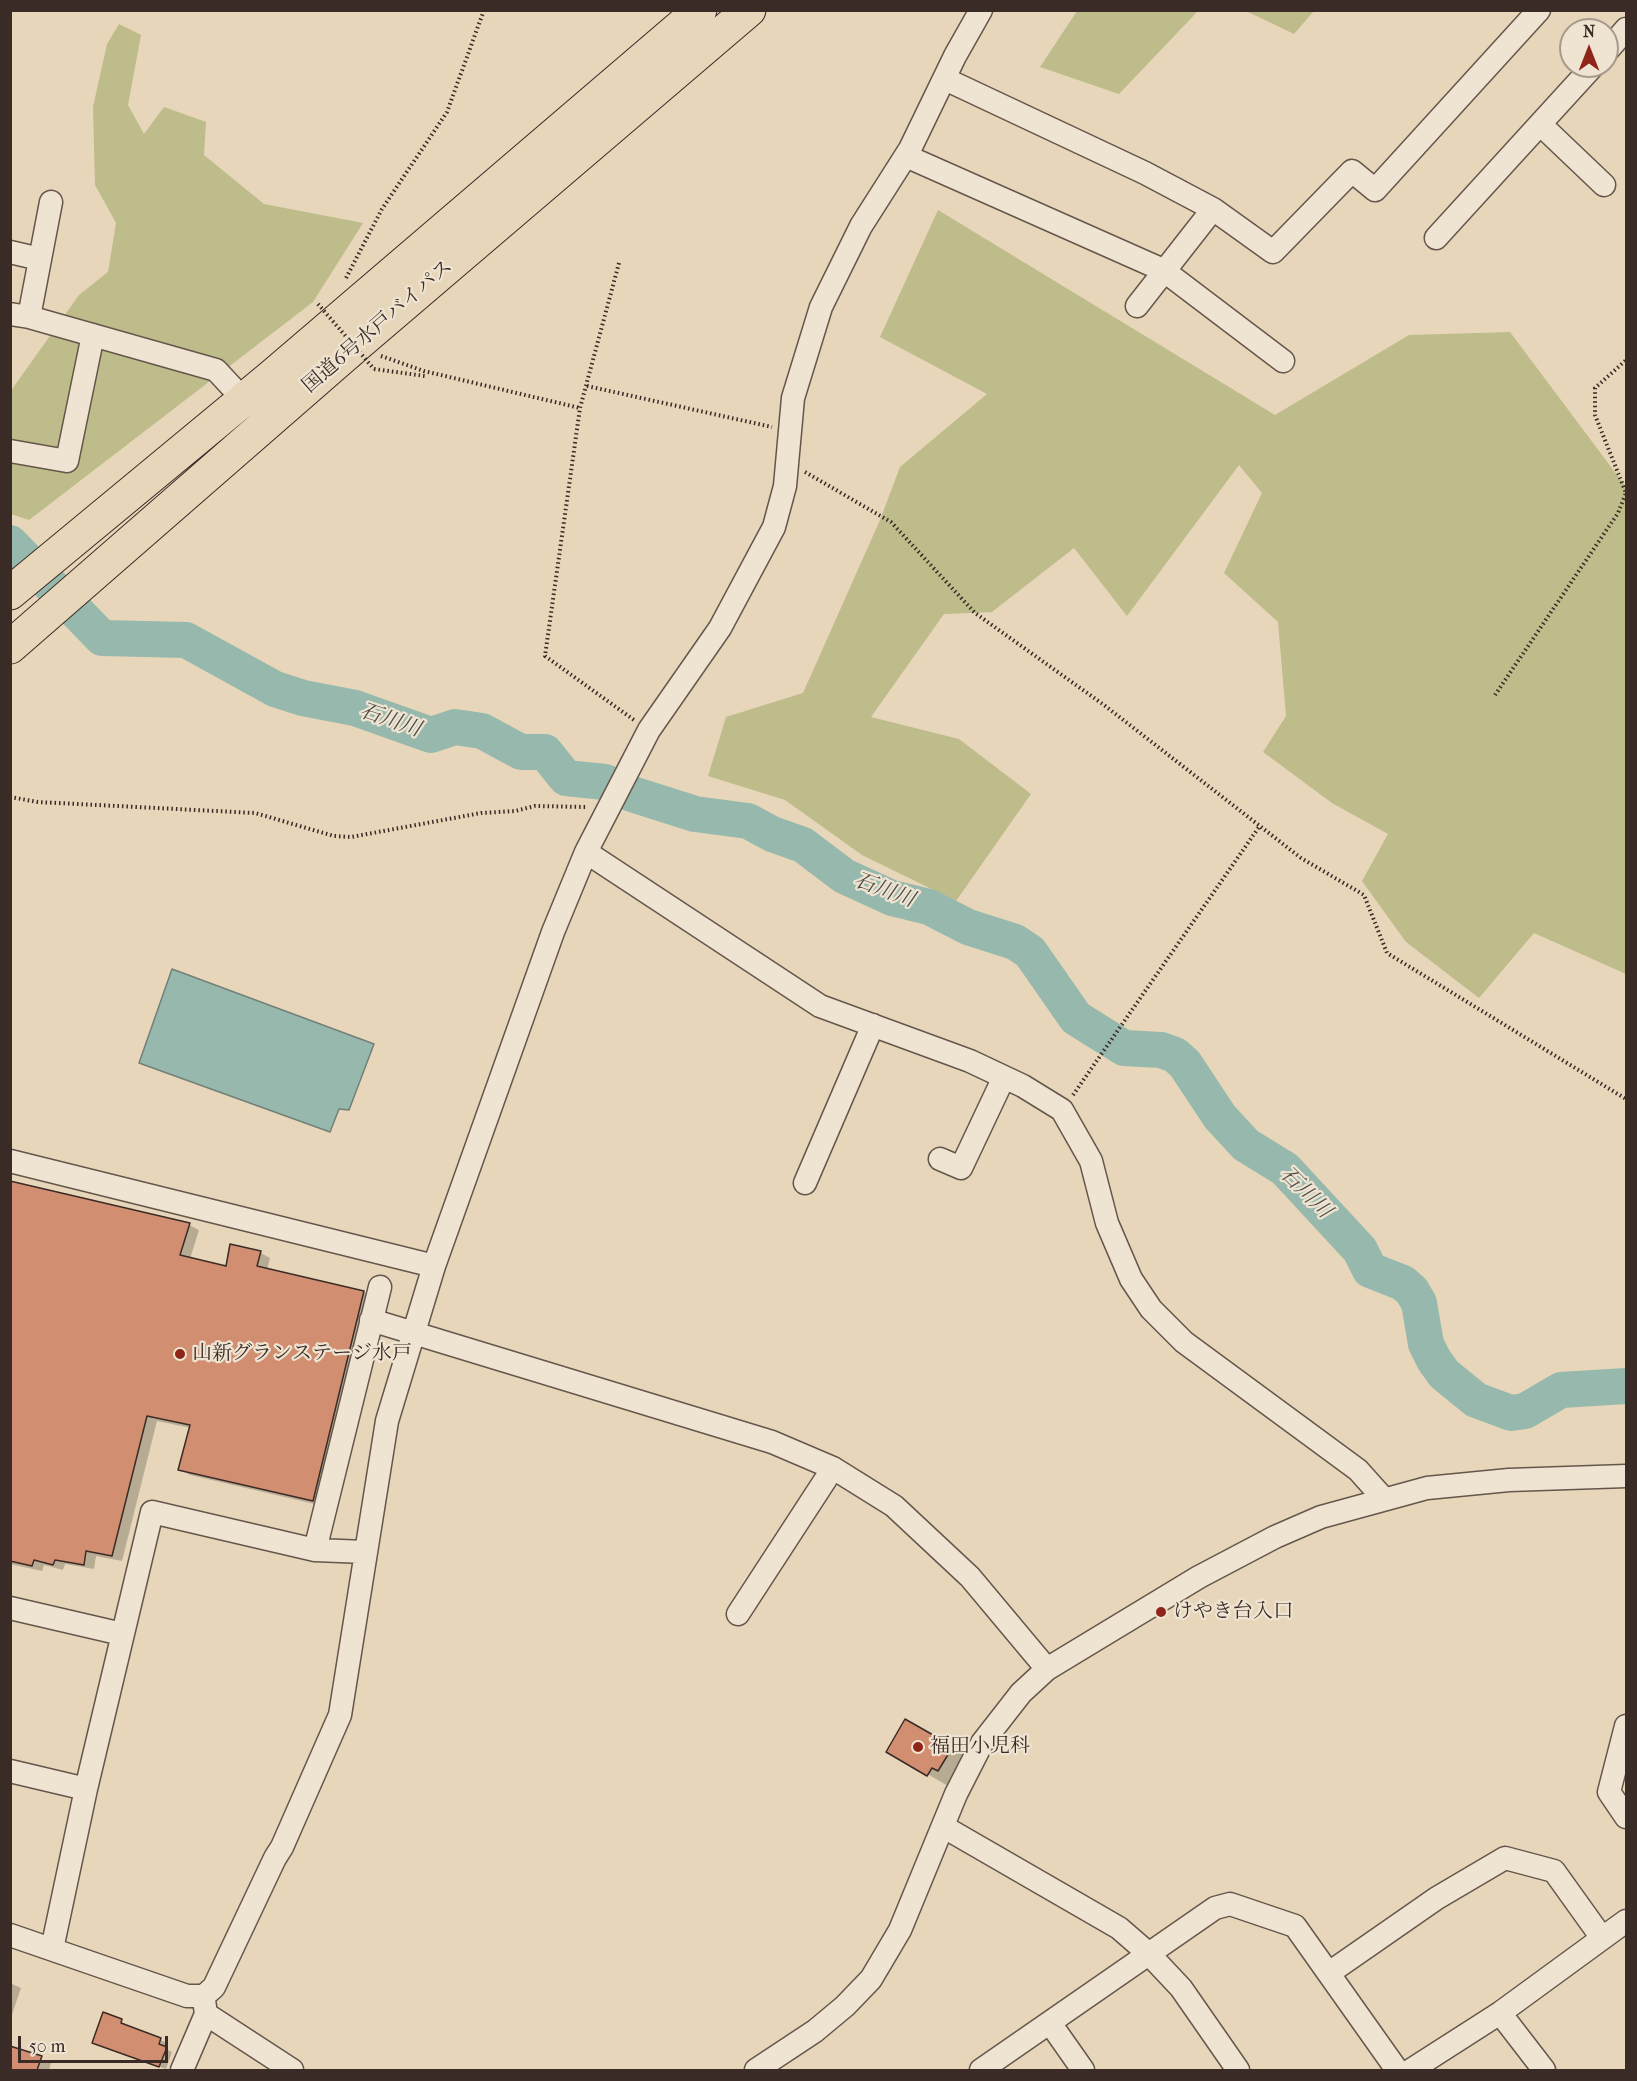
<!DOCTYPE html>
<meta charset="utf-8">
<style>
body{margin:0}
#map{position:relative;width:1637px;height:2081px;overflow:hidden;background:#e7d6ba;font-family:"IM FELL French Canon",serif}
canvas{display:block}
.frame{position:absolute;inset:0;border:12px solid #3a2b26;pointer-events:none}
.north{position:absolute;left:1559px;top:18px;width:60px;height:60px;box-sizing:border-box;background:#efe4d2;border:2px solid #a79a8d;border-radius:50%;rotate:0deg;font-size:16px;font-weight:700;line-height:24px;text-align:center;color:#3a2b26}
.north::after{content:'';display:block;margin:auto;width:21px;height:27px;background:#8f2418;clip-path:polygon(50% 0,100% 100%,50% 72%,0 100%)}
.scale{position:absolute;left:18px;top:2036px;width:150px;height:27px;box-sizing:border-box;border:3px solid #3a2b26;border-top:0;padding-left:8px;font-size:18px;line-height:21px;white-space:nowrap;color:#3a2b26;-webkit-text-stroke:4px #efe4d2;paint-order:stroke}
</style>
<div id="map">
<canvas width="1637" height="2081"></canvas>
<div class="frame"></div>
<div class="north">N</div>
<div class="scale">50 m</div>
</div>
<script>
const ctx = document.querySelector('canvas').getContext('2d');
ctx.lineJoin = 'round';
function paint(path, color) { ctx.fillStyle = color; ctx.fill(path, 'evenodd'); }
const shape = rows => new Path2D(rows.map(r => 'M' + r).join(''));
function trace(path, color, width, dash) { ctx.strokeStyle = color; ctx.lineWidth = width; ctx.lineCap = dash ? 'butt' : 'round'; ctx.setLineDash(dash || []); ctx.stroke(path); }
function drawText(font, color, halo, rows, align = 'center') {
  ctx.font = font + ' "IM FELL French Canon","Noto Serif JP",serif'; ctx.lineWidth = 4.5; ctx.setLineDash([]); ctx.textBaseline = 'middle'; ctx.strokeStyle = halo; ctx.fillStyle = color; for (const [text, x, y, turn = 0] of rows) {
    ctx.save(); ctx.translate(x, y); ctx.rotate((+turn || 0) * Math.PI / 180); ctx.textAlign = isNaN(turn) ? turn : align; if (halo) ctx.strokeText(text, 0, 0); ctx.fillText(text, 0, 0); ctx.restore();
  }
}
const green = shape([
 [1077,11,1078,10,1198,11,1119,94,1040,67],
 [1246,11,1314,11,1294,34],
 [119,24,141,35,128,105,144,134,164,107,206,122,204,155,264,204,363,223,313,302,29,520,11,514,10,392,79,295,108,272,116,223,95,185,93,107,107,44],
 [938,210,1275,415,1409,335,1510,332,1626,487,1626,974,1534,933,1479,998,1406,942,1362,881,1388,834,1332,803,1263,752,1286,716,1278,622,1224,573,1262,493,1239,465,1127,616,1074,548,992,612,944,614,871,717,959,739,1031,794,956,901,862,855,785,800,708,776,726,717,803,693,880,520,900,467,987,394,880,337]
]);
const water = shape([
 [172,969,374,1044,349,1110,339,1109,330,1132,139,1063,172,969]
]);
const shadow = shape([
 [10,1186,189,1225,199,1230,190,1259,227,1268,232,1246,261,1253,270,1258,267,1270,363,1292,373,1298,323,1506,190,1475,180,1469,191,1428,157,1421,122,1561,96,1556,94,1569,65,1564,63,1570,44,1565,42,1571,10,1564],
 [906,1721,968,1757,948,1786,888,1751],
 [10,1983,21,1988,10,2020],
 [104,2014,167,2043,165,2048,172,2052,166,2069,94,2043],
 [10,2048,51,2063,49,2070,10,2070]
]);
const river = shape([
 [10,543,102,638,186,640,275,689,303,698,355,708,431,735,455,727,482,731,521,752,545,752,566,778,605,782,632,794,695,814,748,821,772,834,803,845,844,876,892,898,929,907,968,927,1015,942,1030,952,1076,1018,1124,1048,1161,1050,1175,1055,1185,1064,1220,1117,1246,1145,1285,1169,1360,1250,1370,1270,1403,1283,1412,1291,1419,1303,1426,1344,1434,1360,1444,1374,1476,1400,1511,1413,1525,1411,1561,1390,1626,1386]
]);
const building = shape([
 [10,1181,190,1223,180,1255,226,1266,230,1244,261,1251,257,1266,364,1291,313,1501,178,1470,190,1425,147,1416,112,1556,86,1551,84,1565,55,1560,53,1565,34,1560,32,1566,10,1561,10,1181],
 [905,1719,949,1744,945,1751,949,1753,938,1771,932,1768,927,1776,886,1752,905,1719],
 [103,2012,122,2019,121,2023,161,2038,159,2044,167,2047,159,2067,92,2043,103,2012],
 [10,2046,42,2056,37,2070,10,2070,10,2046]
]);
const path = shape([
 [619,263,580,408,545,656,634,720],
 [346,278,382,209,447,112,484,10],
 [381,356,424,371,580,408],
 [374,369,425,376],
 [587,386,772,427],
 [805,472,891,522,975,613,1104,705,1301,858,1364,895,1387,953,1626,1099],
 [1495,695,1618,513,1626,493,1595,415,1595,388,1626,360],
 [10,797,38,802,255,813,334,836,351,837,481,813,515,811,535,806,586,807],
 [1073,1095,1259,827]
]);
const minor = shape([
 [1607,51,1626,29],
 [945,79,1145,173,1213,209],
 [1540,124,1604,185],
 [906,156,1163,270,1283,361],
 [1436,238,1593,66],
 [10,252,40,259],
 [1137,306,1213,209,1273,252,1352,171,1375,190,1539,10],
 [10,314,29,317,216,370,243,399],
 [29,317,51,202],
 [10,451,67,461,93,335],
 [586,852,820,1006,970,1061,1023,1086,1062,1110,1091,1161,1107,1223,1131,1279,1151,1309,1184,1342,1358,1470,1384,1499],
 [940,1159,961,1168,1004,1077],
 [10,1161,434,1266],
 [805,1183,873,1025],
 [371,1320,772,1442,833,1468,894,1506,970,1577,1047,1669],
 [315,1550,380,1287],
 [10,1608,122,1634],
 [738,1614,833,1468],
 [1626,1726,1609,1792,1626,1817],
 [10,1771,86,1789],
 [944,1827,1119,1928,1149,1954,1181,1988,1238,2070],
 [10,1935,187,1996,204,1996,214,1987,275,1858,282,1847,340,1715,387,1421,434,1266,553,932,586,852,649,730,720,628,774,527,785,486,793,398,821,307,861,226,910,149,955,56,981,10],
 [52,1949,86,1789,152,1512,315,1550,366,1552],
 [1329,1973,1437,1898,1505,1858,1554,1871,1602,1938],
 [1500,2013,1544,2070],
 [206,2014,292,2070],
 [1050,2023,1083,2070],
 [182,2070,206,2014,204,2000],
 [756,2070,815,2031,845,2006,871,1979,900,1930,956,1794,982,1743,1021,1693,1047,1669,1199,1577,1275,1537,1321,1517,1427,1488,1509,1480,1626,1476],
 [981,2070,1215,1908,1230,1904,1295,1926,1397,2070],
 [1411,2070,1500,2013,1626,1921]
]);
const highway = shape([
 [10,593,271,377,700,10],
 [10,647,360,342,749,10]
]);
const pathBridge = shape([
 [318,304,374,369]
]);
const markers = [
 [180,1354,6,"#8f2418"],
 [1161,1612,6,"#8f2418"],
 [918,1747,6,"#8f2418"]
];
const streetNames = [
 ["国道6号水戸バイパス",378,327,-41]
];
const poiNames = [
 ["山新グランステージ水戸",192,1354],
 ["けやき台入口",1173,1612],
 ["福田小児科",930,1747]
];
const waterNames = [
 ["石川川",390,721,19],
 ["石川川",884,891,20],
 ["石川川",1305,1193,45]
];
paint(green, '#bdbc8a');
paint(water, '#97b9ad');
trace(water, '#728077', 1.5);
paint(shadow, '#0003');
trace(river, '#97b9ad', 36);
paint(building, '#d28e71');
trace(building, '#3a2b26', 1.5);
trace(minor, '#65564b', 25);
trace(highway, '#3a2b26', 35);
trace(path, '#3a2b26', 4, [1.5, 3]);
trace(minor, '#efe4d2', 22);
trace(highway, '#e7d6ba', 33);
trace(pathBridge, '#3a2b26', 4, [1.5, 3]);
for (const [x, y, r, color] of markers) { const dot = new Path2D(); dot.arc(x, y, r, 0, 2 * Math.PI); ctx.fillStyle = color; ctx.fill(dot); trace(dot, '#efe4d2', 2); }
drawText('20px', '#3a2b26', '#efe4d2', streetNames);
drawText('20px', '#3a2b26', '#efe4d2', poiNames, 'left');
drawText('italic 21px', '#514e48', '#efe4d2', waterNames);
</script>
